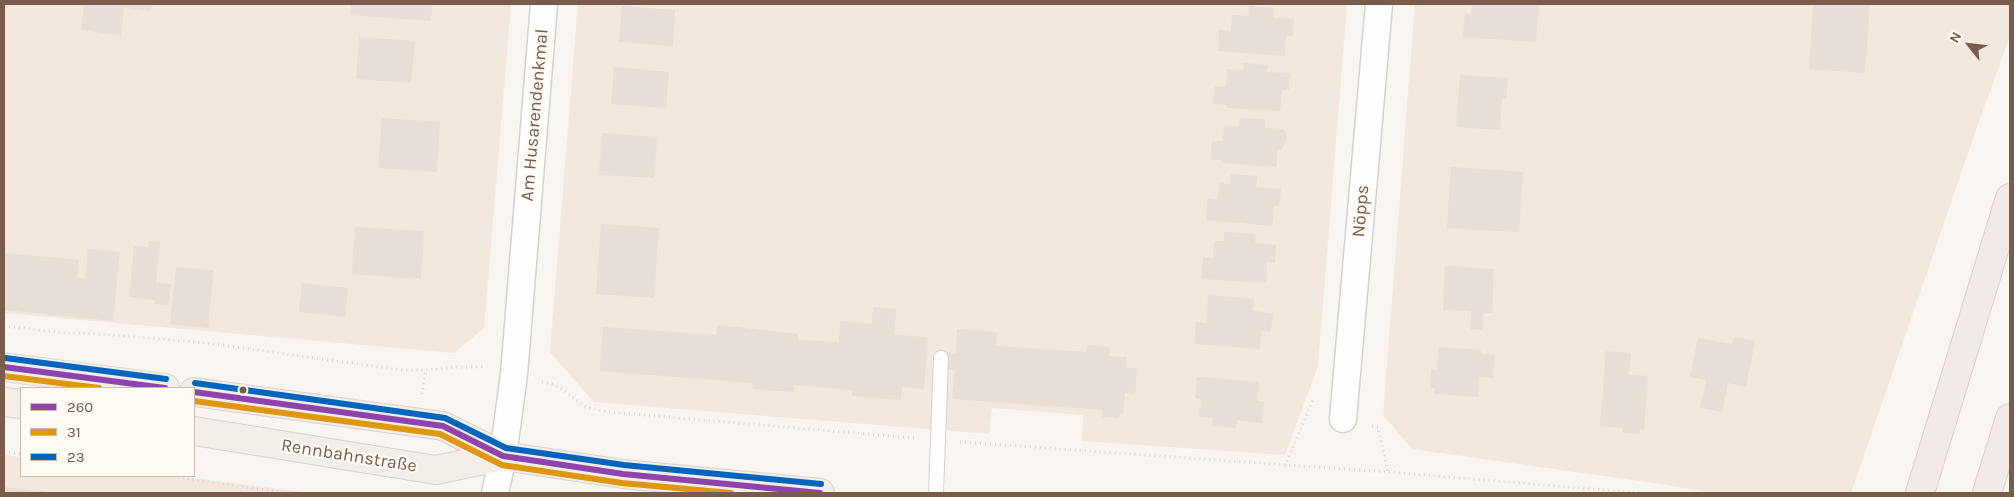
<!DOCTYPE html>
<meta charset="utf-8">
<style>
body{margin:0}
#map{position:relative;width:2014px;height:497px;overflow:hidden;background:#f9f5f0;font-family:Karla,sans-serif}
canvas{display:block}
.frame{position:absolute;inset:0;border:5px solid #7a5c4d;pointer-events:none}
.legend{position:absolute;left:20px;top:387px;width:175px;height:90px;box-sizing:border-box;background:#fffaf3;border:1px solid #cabbb1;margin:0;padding:6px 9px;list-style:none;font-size:15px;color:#7a5c4d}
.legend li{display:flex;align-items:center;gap:10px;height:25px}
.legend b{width:25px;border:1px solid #cabbb1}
.north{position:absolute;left:1944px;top:20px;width:50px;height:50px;-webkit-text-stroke:4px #fffaf3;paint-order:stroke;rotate:299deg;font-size:14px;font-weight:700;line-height:20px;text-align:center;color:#7a5c4d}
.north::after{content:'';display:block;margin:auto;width:18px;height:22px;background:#7a5c4d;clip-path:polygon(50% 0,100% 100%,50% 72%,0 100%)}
</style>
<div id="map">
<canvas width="2014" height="497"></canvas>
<div class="frame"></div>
<ul class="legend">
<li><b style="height:6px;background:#8e44ad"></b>260</li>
<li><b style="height:6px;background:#de970f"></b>31</li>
<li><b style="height:6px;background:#0065bd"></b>23</li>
</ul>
<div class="north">N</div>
</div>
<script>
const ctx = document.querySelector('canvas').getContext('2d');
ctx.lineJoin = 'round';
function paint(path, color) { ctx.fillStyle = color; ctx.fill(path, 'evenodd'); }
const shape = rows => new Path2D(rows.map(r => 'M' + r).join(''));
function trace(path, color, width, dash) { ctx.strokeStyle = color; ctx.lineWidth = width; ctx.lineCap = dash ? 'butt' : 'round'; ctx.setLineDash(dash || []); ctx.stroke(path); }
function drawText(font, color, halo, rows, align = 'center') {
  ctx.font = font + ' Karla,sans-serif'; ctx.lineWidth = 4.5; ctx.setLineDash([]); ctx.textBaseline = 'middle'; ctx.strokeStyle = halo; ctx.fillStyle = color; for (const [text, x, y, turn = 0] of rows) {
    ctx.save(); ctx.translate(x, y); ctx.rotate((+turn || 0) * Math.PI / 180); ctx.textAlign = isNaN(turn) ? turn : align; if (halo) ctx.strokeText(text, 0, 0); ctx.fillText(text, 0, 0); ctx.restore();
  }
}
const residential = shape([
 [4,4,511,4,484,328,454,353,4,313],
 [578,4,1347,4,1318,366,1285,455,1082,441,1083,415,992,408,989,434,594,402,550,352],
 [1415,4,2010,4,2010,36,1977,127,1851,493,1713,493,1661,484,1412,449,1383,415],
 [4,455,21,457,21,476,173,476,313,493,4,493]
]);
const building = shape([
 [84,4,152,4,151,11,124,8,121,35,81,30],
 [351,4,432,4,431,21,350,15],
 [1472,4,1539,4,1536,42,1463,37,1465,13,1471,14],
 [1813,4,1870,4,1865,73,1809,69],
 [622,6,675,10,673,46,619,42],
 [1249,6,1274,8,1273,18,1294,19,1293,36,1286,36,1285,56,1218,51,1219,30,1231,31,1232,15,1248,16],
 [359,37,415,41,411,83,356,79],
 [1244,63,1268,65,1267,72,1290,73,1289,90,1282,90,1280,111,1227,108,1227,105,1213,104,1215,86,1226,87,1227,69,1243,70],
 [614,67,669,72,666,108,611,104],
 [1460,75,1508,78,1506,99,1502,99,1500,130,1456,127],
 [382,118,440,122,437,172,378,168],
 [1240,118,1265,119,1265,128,1283,129,1287,135,1286,141,1281,150,1277,150,1277,167,1222,163,1222,160,1210,160,1212,141,1223,141,1224,125,1239,126],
 [602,133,657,137,654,178,599,175],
 [1451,167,1523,172,1519,232,1447,228],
 [1231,174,1257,176,1256,187,1281,189,1279,206,1274,206,1272,226,1206,220,1207,199,1217,200,1219,183,1230,184],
 [601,224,659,228,654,298,596,294],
 [355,227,424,231,421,279,352,274],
 [1224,232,1256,234,1255,243,1276,245,1275,263,1267,262,1266,283,1201,279,1203,257,1213,258,1214,241,1224,241],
 [149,241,160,242,156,283,171,284,169,305,155,304,155,300,129,297,134,246,148,247],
 [88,249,120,252,113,321,4,310,4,253,79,260,77,278,85,279],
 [1445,266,1494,269,1492,313,1483,313,1482,330,1470,329,1471,311,1443,310],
 [176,267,214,270,208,328,170,324],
 [302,283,348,288,345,317,299,312],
 [1208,295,1254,299,1253,311,1273,313,1271,332,1261,331,1260,349,1194,344,1196,322,1206,323],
 [873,307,896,309,894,335,928,337,924,389,902,387,901,400,852,396,852,390,794,385,794,392,752,389,753,383,600,371,603,327,716,335,717,325,798,334,798,340,839,342,840,321,872,324],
 [957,329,997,332,996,346,1087,352,1088,345,1110,347,1109,356,1127,357,1126,368,1137,368,1135,394,1125,393,1123,413,1120,413,1119,418,1102,417,1103,410,952,399,955,370,945,369,946,352,956,353],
 [1734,337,1755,341,1746,387,1728,383,1722,412,1700,408,1706,380,1690,377,1698,338,1732,344],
 [1439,347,1481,350,1481,354,1495,355,1493,378,1479,377,1478,397,1435,394,1435,388,1430,388,1431,369,1437,370],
 [1606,351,1631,353,1629,375,1648,376,1644,430,1640,429,1640,434,1623,433,1623,428,1600,426],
 [1197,377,1259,382,1257,401,1264,402,1262,423,1237,420,1236,428,1212,426,1213,418,1199,417,1201,399,1195,398],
 [4,487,48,492,48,493,4,493]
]);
const path = shape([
 [4,326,66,333,101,334,207,343,401,370,426,370,457,367,485,367],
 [542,382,555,385,562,389,586,407,609,412,914,438],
 [422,394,426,370],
 [1372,426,1378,427,1388,472],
 [960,442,1388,472,1641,493],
 [4,452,21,454],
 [1285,466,1313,400],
 [168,476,287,493]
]);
const service = shape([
 [936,493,941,358]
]);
const minor = shape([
 [1343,419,1379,4],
 [495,493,503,456,514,374,544,4]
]);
const primary = shape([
 [4,367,165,388],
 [194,392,443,426,503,456,623,474,820,493],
 [4,402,21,404],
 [194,431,436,470,503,456]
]);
const motorway = shape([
 [1920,493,2010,198],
 [1987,493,2010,418]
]);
const bus1 = shape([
 [4,367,165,388],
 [194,392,443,426,503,456,623,474,820,493]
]);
const bus2 = shape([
 [4,376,99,388],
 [194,401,440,434,502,465,622,483,731,493]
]);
const bus3 = shape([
 [5,358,166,379],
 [195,383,445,418,506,448,624,465,821,484]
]);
const markers = [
 [243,390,4.5,"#7a5c4d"]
];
const streetNames = [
 ["Am Husarendenkmal",535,115,-85],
 ["Nöpps",1361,211,-85],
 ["Rennbahnstraße",349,456,9]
];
paint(residential, '#f2e8de');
paint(building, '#e6ded7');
trace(service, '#d7d1cb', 16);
trace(minor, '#d7d1cb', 29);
trace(primary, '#dad1cc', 30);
trace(motorway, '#dad1cc', 30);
trace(path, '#dcd5d0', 3, [1, 4]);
trace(service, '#fefefd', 14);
trace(minor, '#fefefd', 26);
trace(primary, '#f3eee8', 28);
trace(motorway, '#f2eae7', 28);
trace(bus1, '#8e44ad', 6);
trace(bus2, '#de970f', 6);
trace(bus3, '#0065bd', 6);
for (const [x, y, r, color] of markers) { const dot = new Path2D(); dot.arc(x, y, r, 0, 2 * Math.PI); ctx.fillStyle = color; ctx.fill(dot); trace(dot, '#fffaf3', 2); }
drawText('18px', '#7a5c4d', '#fffaf3', streetNames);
</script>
